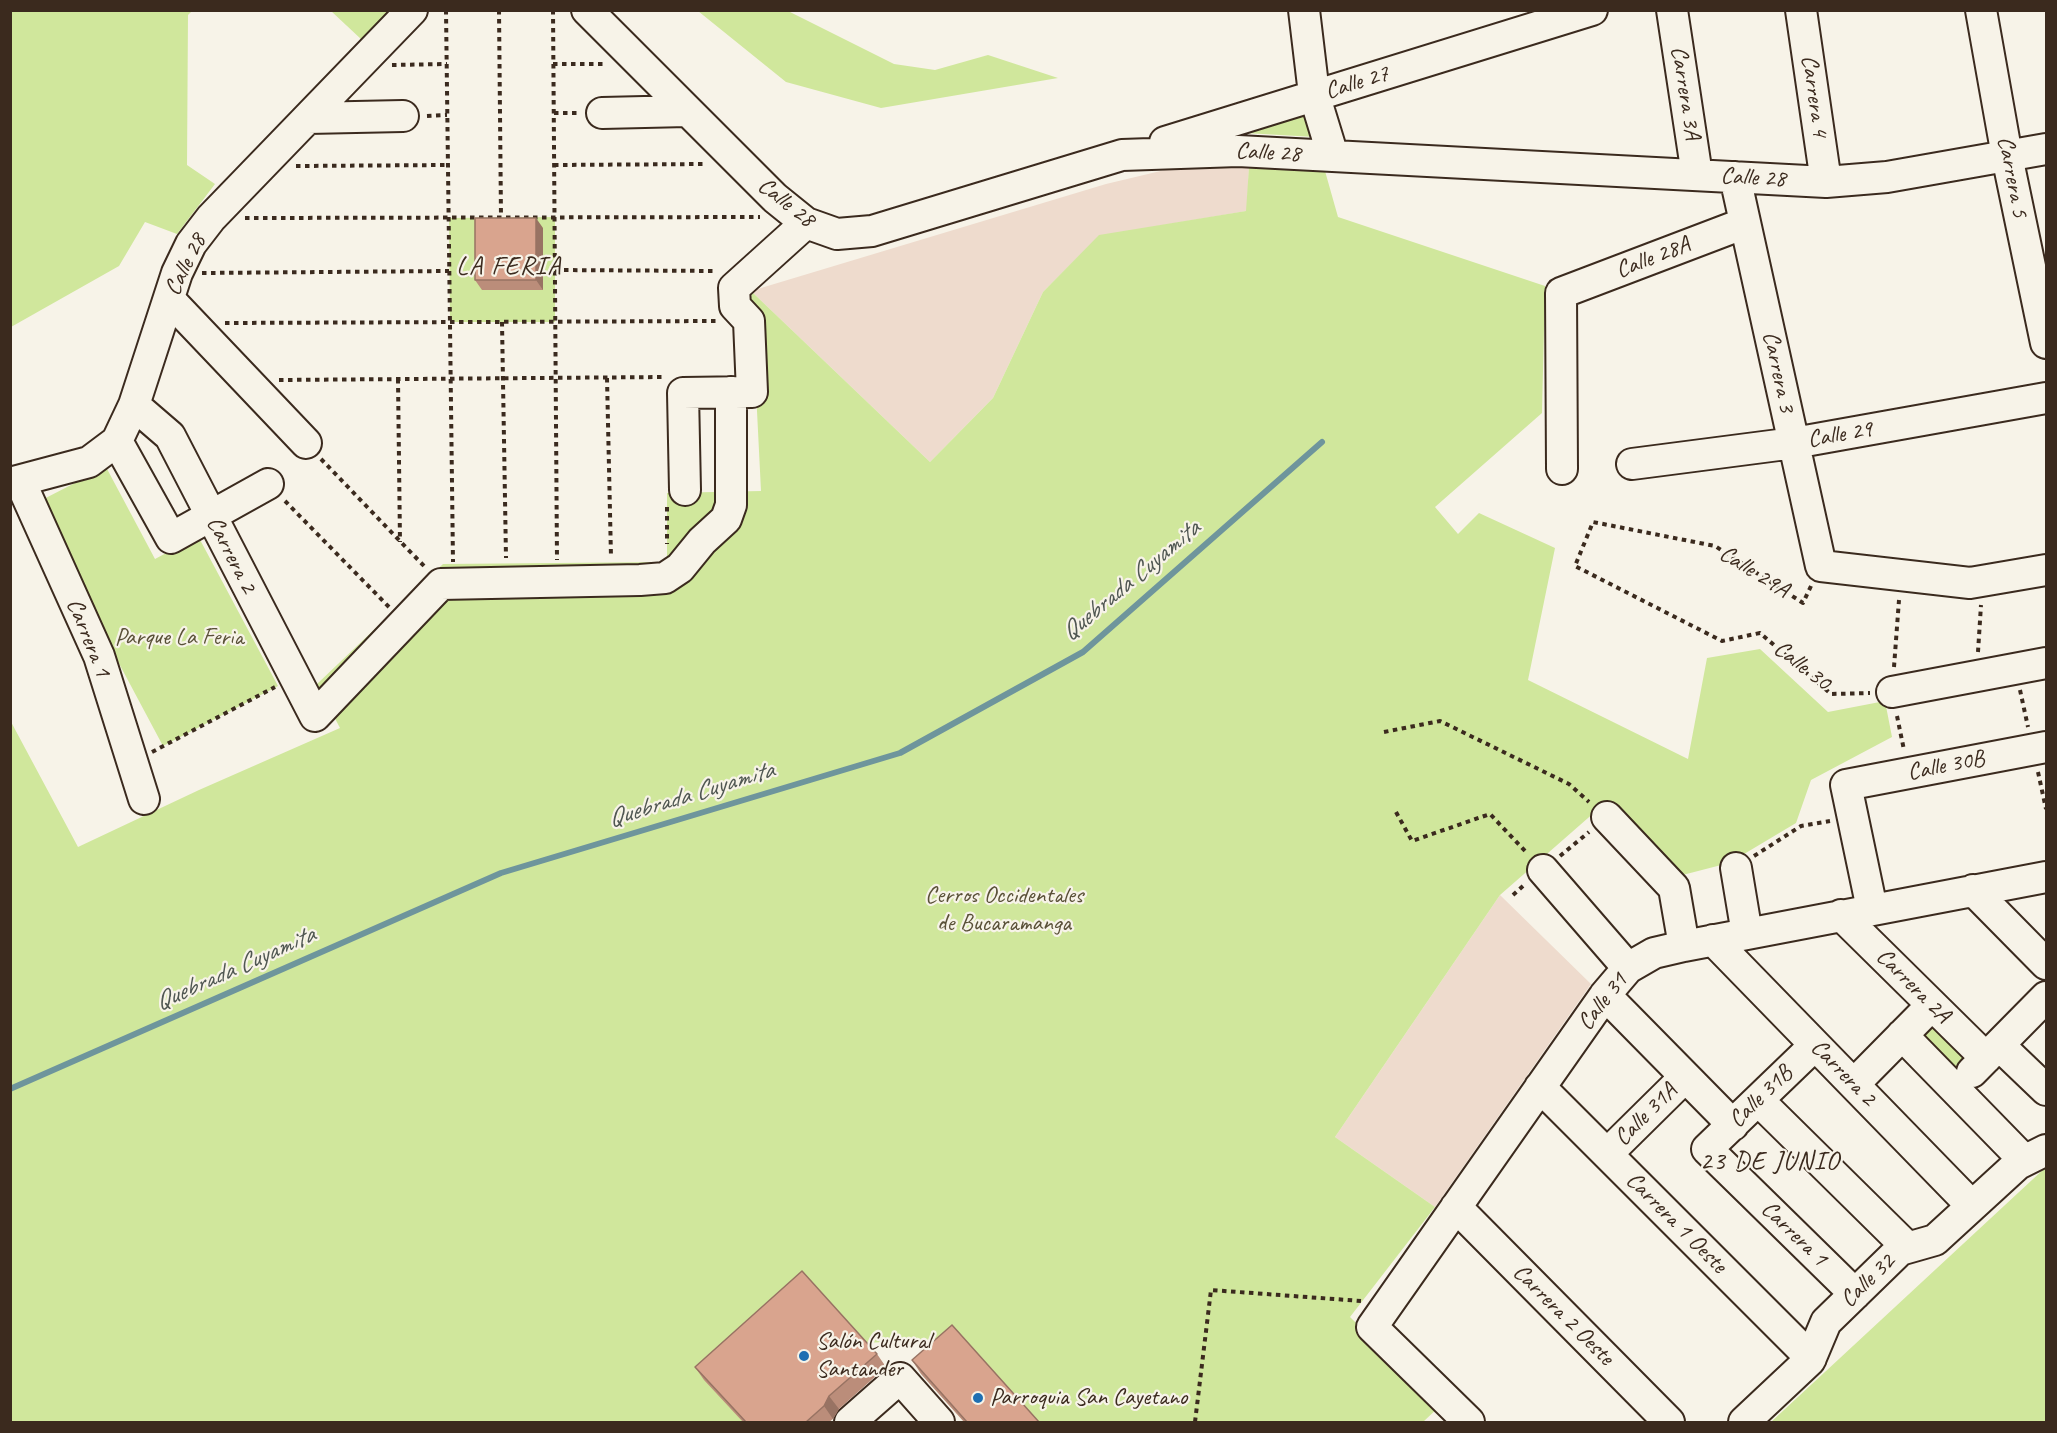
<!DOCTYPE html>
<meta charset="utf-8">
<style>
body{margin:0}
#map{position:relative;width:2057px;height:1433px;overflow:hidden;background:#f7f3e8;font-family:Caveat,sans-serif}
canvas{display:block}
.frame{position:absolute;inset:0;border:12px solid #3b2a1e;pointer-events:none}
</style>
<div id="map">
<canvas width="2057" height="1433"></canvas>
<div class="frame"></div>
</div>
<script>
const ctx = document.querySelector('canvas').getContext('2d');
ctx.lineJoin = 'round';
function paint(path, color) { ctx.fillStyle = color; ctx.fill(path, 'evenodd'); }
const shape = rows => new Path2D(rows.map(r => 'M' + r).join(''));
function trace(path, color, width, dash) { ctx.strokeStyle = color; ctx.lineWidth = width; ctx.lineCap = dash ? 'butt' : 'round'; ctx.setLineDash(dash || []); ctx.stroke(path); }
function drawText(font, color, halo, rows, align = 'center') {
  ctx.font = font + ' Caveat,sans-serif'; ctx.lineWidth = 4.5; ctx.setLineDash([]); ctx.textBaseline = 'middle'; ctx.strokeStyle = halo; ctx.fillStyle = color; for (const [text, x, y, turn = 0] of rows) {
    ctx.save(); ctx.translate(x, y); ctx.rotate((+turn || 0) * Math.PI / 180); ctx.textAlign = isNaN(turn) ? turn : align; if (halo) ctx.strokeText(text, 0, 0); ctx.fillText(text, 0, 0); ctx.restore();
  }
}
const built = shape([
 [1249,167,1247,211,1099,236,1043,292,993,398,930,462,751,291,1106,184,1169,169],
 [1500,895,1591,984,1435,1207,1335,1137]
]);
const green = shape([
 [11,10,192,11,188,15,187,165,215,184,177,234,145,222,119,266,11,327],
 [331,11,391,11,362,40],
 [698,11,788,11,894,64,935,70,988,55,1058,78,881,108,786,82],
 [1306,110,1315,137,1245,133],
 [1249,167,1325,171,1338,217,1545,286,1542,413,1435,507,1458,534,1479,513,1555,548,1528,680,1688,759,1707,658,1760,649,1828,712,1885,701,1892,737,1811,780,1796,823,1729,863,1671,878,1604,804,1500,895,1335,1137,1435,1207,1350,1317,1440,1406,1423,1422,1036,1422,961,1338,865,1343,743,1422,11,1422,10,720,78,847,199,790,340,728,317,684,443,564,667,562,667,493,761,491,751,291,930,462,993,398,1043,292,1099,235,1246,211],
 [555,217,555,322,450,322,449,218],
 [106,467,155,559,198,536,278,686,163,746,34,504],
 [1932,1017,1968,1054,1951,1071,1914,1034],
 [2046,1167,2046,1422,1771,1422]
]);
const stream = shape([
 [10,1089,501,873,900,753,1083,652,1322,442]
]);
const path = shape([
 [446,10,453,562],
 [499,10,501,217],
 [553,10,557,560],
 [553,64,607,64],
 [392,65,447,64],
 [554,113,580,113],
 [427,116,447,115],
 [554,165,707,164],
 [296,166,448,165],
 [245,218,760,217],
 [555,270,716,271],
 [202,273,449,271],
 [502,322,506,558],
 [225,323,718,321],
 [607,378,611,557],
 [398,379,400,542],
 [279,380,665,377],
 [321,459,424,566],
 [285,501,389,607],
 [667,507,667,544],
 [1811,586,1803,603,1715,546,1593,522,1575,566,1722,641,1760,633,1831,694,1870,693],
 [1978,652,1981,605],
 [1894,667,1899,600],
 [2020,690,2028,727],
 [1897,716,1904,750],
 [1384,732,1440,721,1569,784,1589,802],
 [152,752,275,687],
 [2038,772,2046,809],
 [1396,812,1412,841,1490,814,1527,853],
 [1560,856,1589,832],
 [1754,856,1801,826,1830,821],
 [1513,895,1524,885],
 [1195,1422,1211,1290,1361,1301]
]);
const minor = shape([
 [587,10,775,198,806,223,837,234,872,231,1122,155,1238,151,1826,182,1887,177,2046,149],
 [1304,10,1314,94,1333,156],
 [1672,10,1697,175],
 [1801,10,1826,182],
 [1981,10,2007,156,2046,343],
 [602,113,687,111],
 [308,118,403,116],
 [1165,142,1592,10],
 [1735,177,1821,566,1970,583,2046,570],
 [169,299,306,443],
 [134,405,170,436,315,716,441,584,640,580,665,578,680,568,702,541,726,519,731,505,731,392],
 [117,441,171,538,268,484],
 [1632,464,1794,443,2046,398],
 [1562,469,1561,293,1745,223],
 [20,481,99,656,144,799],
 [10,483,89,462,117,441,134,405,177,273,191,244,211,218,412,10],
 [685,490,683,393,752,392,749,321,735,306,734,288,806,223],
 [1892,692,2046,663],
 [1607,817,1674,888,1684,946],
 [1736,868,1747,934],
 [1543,870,1628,968],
 [1973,890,2046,964],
 [1872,909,1846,785,2046,747],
 [1841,915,1986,1058],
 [1713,940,1972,1206],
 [1605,995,1733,1125],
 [1902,1035,2024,1160],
 [1815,1045,1707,1149,1855,1294],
 [1999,1045,2046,1090],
 [1972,1072,2046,997],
 [1854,1084,1932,1005],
 [1540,1087,1811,1358],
 [1758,1100,1906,1246],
 [1607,1154,1685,1077],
 [1456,1207,1669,1422],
 [850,1422,900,1378,939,1422],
 [1469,1422,1372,1327,1605,995,1628,968,1654,953,1684,946,2046,877],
 [1744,1422,1810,1360,1826,1322,1900,1250,1935,1240,2018,1164,2046,1150]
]);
const wall = shape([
 [543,228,543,290,482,290,475,280],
 [877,1354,886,1367,839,1409,833,1419,829,1422,743,1422,704,1380,695,1367],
 [912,1360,1039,1422,964,1422,921,1374]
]);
const shadedWall = shape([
 [536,218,543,228,543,290,536,280],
 [829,1396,839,1409,833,1419,824,1406]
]);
const building = shape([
 [475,218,536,218,536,280,475,280,475,218],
 [802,1271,877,1354,829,1396,824,1406,806,1422,746,1422,695,1367,802,1271],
 [952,1325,1039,1422,967,1422,912,1360,952,1325]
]);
const markers = [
 [804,1356,6,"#1f6fb2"],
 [978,1398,6,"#1f6fb2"]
];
const streetNames = [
 ["Calle 27",1357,83,-17],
 ["Carrera 3A",1685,93,81],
 ["Carrera 4",1814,96,82],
 ["Calle 28",1268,153,3],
 ["Carrera 5",2012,177,79],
 ["Calle 28",1753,178,3],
 ["Calle 28",786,203,38],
 ["Calle 28A",1653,258,-21],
 ["Calle 28",186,265,-64],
 ["Carrera 3",1778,372,78],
 ["Calle 29",1840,435,-10],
 ["Carrera 2",231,555,63],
 ["Calle 29A",1754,572,32],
 ["Carrera 1",88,638,68],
 ["Calle 30",1802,666,38],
 ["Calle 30B",1946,766,-11],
 ["Carrera 2A",1913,986,45],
 ["Calle 31",1603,1002,-52],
 ["Carrera 2",1843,1073,46],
 ["Calle 31B",1761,1097,-44],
 ["Calle 31A",1646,1115,-45],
 ["Carrera 1 Oeste",1676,1223,45],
 ["Carrera 1",1794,1234,44],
 ["Calle 32",1868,1281,-44],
 ["Carrera 2 Oeste",1563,1315,45]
];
const parkNames = [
 ["Parque La Feria",179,638],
 ["Cerros Occidentales",1004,896],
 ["de Bucaramanga",1004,924]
];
const poiNames = [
 ["Salón Cultural",816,1342],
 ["Santander",816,1370],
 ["Parroquia San Cayetano",990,1398]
];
const neighbourhoodNames = [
 ["LA FERIA",509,267],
 ["23 DE JUNIO",1770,1162]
];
const waterNames = [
 ["Quebrada Cuyamita",1131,581,-40],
 ["Quebrada Cuyamita",691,795,-17],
 ["Quebrada Cuyamita",235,969,-24]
];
paint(built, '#eedbcd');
paint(green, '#d0e79c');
trace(stream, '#6e959c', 6);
trace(minor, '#3b2a1e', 34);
trace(path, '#3b2a1e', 4, [4.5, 4.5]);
trace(minor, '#f7f3e8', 30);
paint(wall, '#bb8d7a');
paint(shadedWall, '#987363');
paint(building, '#d9a48e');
trace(building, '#987363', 1.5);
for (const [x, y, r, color] of markers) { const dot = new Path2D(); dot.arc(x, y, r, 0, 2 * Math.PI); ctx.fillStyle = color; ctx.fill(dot); trace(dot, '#f7f3e8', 2); }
drawText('24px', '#3b2a1e', '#f7f3e8', streetNames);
drawText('24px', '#595037', '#f7f3e8', parkNames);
drawText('24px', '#3b2a1e', '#f7f3e8', poiNames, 'left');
ctx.letterSpacing = '1.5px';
drawText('26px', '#3b2a1e', '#f7f3e8', neighbourhoodNames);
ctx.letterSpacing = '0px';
drawText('italic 26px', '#505752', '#f7f3e8', waterNames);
</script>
